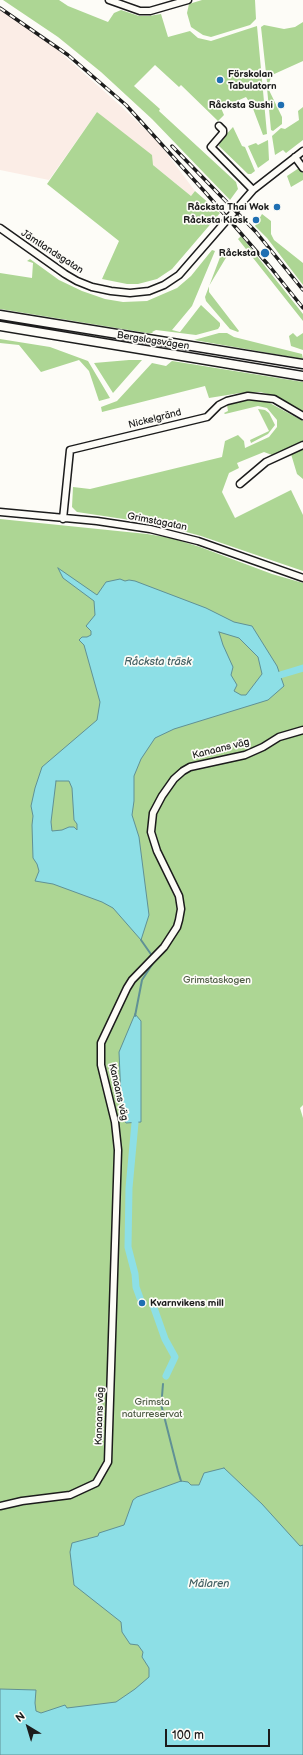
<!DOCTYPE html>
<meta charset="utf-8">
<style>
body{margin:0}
#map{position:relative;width:303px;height:1755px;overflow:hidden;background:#fdfcf7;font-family:"Balsamiq Sans",sans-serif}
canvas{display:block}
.north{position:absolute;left:8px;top:1707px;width:40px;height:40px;-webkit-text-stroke:3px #fdfcf7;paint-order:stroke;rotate:322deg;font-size:11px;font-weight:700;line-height:16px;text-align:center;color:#1c1c1c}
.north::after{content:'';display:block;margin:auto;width:14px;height:18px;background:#1c1c1c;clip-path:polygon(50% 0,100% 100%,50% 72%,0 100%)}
.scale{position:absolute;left:165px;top:1729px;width:105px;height:18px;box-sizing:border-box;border:2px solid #1c1c1c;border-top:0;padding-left:5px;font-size:12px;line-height:14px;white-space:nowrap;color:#1c1c1c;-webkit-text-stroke:3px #fdfcf7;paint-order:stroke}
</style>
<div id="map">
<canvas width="303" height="1755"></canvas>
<div class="north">N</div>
<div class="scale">100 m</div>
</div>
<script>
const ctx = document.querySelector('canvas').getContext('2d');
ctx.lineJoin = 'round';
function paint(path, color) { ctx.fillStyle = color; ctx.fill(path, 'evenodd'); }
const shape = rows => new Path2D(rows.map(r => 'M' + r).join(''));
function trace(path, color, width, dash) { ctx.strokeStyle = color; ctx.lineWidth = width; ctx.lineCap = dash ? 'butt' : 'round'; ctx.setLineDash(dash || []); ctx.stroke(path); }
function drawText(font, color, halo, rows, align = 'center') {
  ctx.font = font + ' "Balsamiq Sans",sans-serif'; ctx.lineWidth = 3.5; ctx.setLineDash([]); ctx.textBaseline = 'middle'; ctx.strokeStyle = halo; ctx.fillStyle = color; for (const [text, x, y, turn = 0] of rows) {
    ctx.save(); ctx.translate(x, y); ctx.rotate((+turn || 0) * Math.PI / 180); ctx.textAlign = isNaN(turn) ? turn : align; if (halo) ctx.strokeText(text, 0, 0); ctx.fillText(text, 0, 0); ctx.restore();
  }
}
const built = shape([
 [0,10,53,46,122,107,159,143,195,191,191,196,153,165,97,112,49,180,0,170]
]);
const green = shape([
 [3,0,59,0,68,6,108,22,114,13,121,10,139,16,149,16,161,14,168,37,190,31,198,38,211,41,257,26,267,134,263,135,252,106,246,97,221,108,224,115,218,121,181,85,179,87,155,65,134,86,160,109,159,111,236,182,238,189,230,200,152,119,101,72,58,37],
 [202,0,255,0,256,19,250,25,211,37,203,35,191,27,187,13,189,4],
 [303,22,303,61,272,75,269,83,267,82,261,27,264,25,284,29,295,27],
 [267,88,268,88,282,117,282,124,273,131,271,130],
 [303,107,303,140,286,153,283,150,275,155,272,136,281,128,285,129,299,120,298,111],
 [97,112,152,155,153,165,175,183,191,196,195,191,220,213,172,269,157,279,138,284,127,284,102,279,119,241,47,184],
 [233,127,242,146,245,147,255,171,251,174,248,174,219,146,220,141],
 [268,140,269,160,258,168,248,146,256,143,258,145],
 [299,168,303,173,303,180,291,187,287,176],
 [262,214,271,221,271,234,274,240,303,263,303,285,267,238,255,226],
 [241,236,303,314,303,321,238,239],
 [212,250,215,251,192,306,172,330,180,332,201,305,220,323,220,326,218,329,196,335,156,330,152,332,153,333,147,333,0,309,0,273,32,278,33,263,27,261,30,259,59,280,82,291,105,299,123,302,147,301,177,288,191,276],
 [222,252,227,256,209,286,209,292,239,331,238,332,230,329,206,301,205,297],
 [219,333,227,333,234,337,302,354,303,359,194,340],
 [293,333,297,337,303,333,303,350,291,346,289,336],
 [0,339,50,347,88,361,110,398,99,401,89,371,79,360,41,372,19,345,0,343],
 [129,360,142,360,113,393,94,363],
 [172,361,303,382,303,412,276,396,260,392,240,393,209,398,205,386,102,412,101,407,117,401,152,363,166,366],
 [246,400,266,401,303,421,303,442,279,454,272,455,264,452,237,463,239,468,229,473,222,492,235,518,291,490,303,515,303,571,201,536,157,524,77,512,72,507,73,487,90,489,222,457,225,441,238,435,244,441,245,448,269,437,277,427,277,420,267,408,258,406,225,414,224,413,228,411,227,405],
 [258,409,265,410,269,413,275,425,268,434,251,443,250,440,269,431],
 [303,448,303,479,297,474,291,454],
 [0,519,147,534,171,538,200,547,272,574,303,583,303,1105,300,1108,303,1118,303,1700,0,1755]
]);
const water = shape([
 [58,568,97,595,106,582,120,579,125,581,129,580,135,581,206,608,234,622,252,626,277,666,284,686,268,700,174,729,155,738,141,759,134,776,134,801,132,815,139,837,149,915,141,940,113,908,102,902,53,884,35,881,39,871,37,864,33,858,32,825,33,816,31,806,35,788,42,767,97,720,100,702,84,645,79,640,82,637,87,637,91,635,91,631,86,626,95,615,94,601,63,578,58,568],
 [219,632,239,638,258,657,262,674,246,695,241,695,234,691,237,685,231,675,233,667,223,645,219,632],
 [56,781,69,781,72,788,74,820,77,824,77,830,74,827,69,827,62,830,52,831,51,822,56,781],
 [135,1014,141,1021,141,1122,126,1123,123,1118,121,1098,119,1052,135,1014],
 [224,1468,262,1504,300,1546,303,1545,303,1755,0,1755,0,1689,36,1690,35,1703,36,1711,41,1713,65,1705,67,1708,116,1702,135,1689,149,1677,149,1668,142,1657,143,1652,138,1645,130,1644,122,1632,121,1622,74,1585,70,1552,72,1543,98,1536,99,1533,124,1525,133,1500,137,1497,181,1481,188,1482,191,1485,199,1485,204,1473,224,1468]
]);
const stream = shape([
 [135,1016,142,980,155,960,141,940],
 [162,1396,163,1384],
 [161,1404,178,1471,181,1481]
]);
const canal = shape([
 [280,675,303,668],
 [135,1123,129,1188,128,1247,135,1274,136,1287,140,1298],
 [153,1305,165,1339,175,1357,166,1376]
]);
const street = shape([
 [109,0,140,11,150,11,188,0],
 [219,126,223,130,223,133,211,147,253,190],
 [295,157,303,168],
 [0,228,65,274,77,281,92,287,111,291,130,293,149,291,164,285,179,275,253,190,303,151],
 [240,484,266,462,303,445],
 [0,512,97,521,150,529,198,541,303,578],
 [63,519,70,450,207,417,219,405,227,401,248,396,274,399,303,416],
 [0,1506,22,1501,70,1495,96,1483,108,1462,118,1150,115,1122,101,1065,101,1043,127,988,132,980,164,947,177,927,179,920,181,909,179,896,157,851,151,832,153,813,162,796,174,779,183,771,190,767,245,755,263,747,279,737,303,730]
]);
const secondary = shape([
 [0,315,303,364],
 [0,326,303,376]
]);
const rail = shape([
 [0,8,68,55,126,105,205,192,271,268,303,308],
 [172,146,256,232,303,290]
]);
const markers = [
 [220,80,4,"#1f6fb2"],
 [281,105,4,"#1f6fb2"],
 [277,207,4,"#1f6fb2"],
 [256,220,4,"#1f6fb2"],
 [265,253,5,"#1f6fb2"],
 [142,1303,4,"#1f6fb2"]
];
const poiNames = [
 ["Förskolan",228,74,"left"],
 ["Tabulatorn",228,86,"left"],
 ["Råcksta Sushi",273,105],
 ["Råcksta Thai Wok",269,207],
 ["Råcksta Kiosk",248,220],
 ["Råcksta",256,253],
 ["Kvarnvikens mill",150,1303,"left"]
];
const streetNames = [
 ["Jämtlandsgatan",52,252,33],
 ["Bergslagsvägen",153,341,9],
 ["Nickelgränd",155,419,-14],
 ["Grimstagatan",157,522,11],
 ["Kanaans väg",221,749,-14],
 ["Kanaans väg",118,1092,77],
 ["Kanaans väg",100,1416,-88]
];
const parkNames = [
 ["Grimstaskogen",217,980],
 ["Grimsta",152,1402],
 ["naturreservat",152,1414]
];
const waterNames = [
 ["Råcksta träsk",158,662],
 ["Mälaren",209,1584]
];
paint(built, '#fbede6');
paint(green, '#add694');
paint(water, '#8ddfe6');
trace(water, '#609195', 1);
trace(stream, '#609195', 2);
trace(canal, '#8ddfe6', 7);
trace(street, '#1c1c1c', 9);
trace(secondary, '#1c1c1c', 11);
trace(street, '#fdfcf7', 6);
trace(secondary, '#fdfcf7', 8);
trace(rail, '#1c1c1c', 3.5);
trace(rail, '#fdfcf7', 2, [6]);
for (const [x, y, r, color] of markers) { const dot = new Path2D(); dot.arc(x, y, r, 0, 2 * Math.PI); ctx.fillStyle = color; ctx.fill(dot); trace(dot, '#fdfcf7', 1.5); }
drawText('bold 10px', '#1c1c1c', '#fdfcf7', poiNames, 'right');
drawText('10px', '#1c1c1c', '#fdfcf7', streetNames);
drawText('10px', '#4f5d46', '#fdfcf7', parkNames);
drawText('italic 11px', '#446063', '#fdfcf7', waterNames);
</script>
